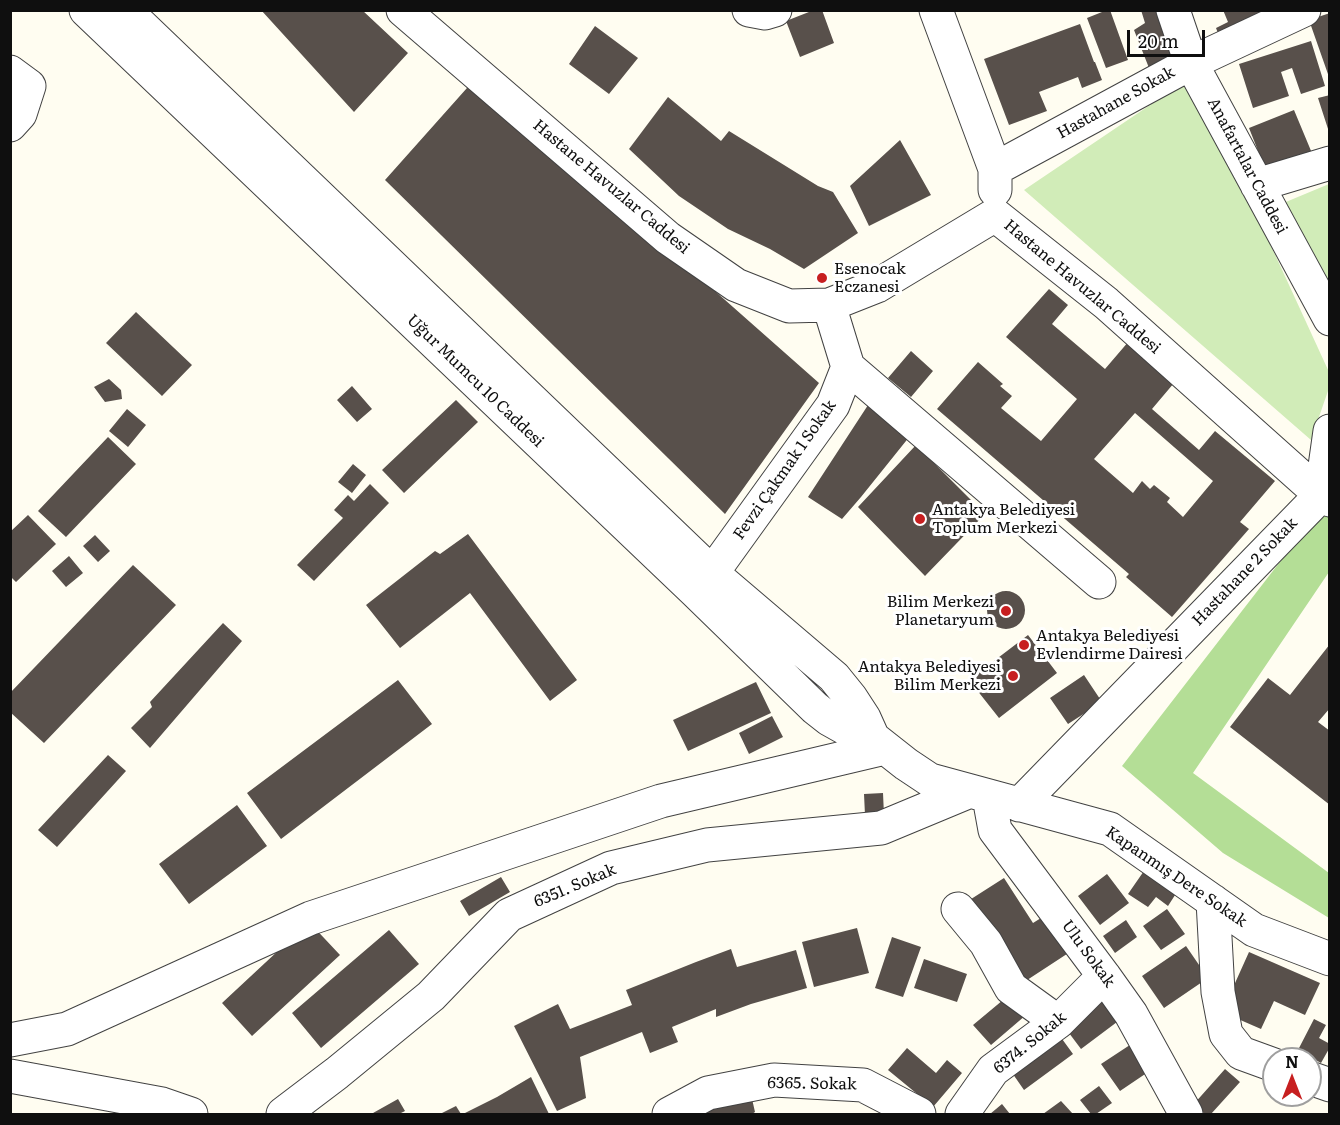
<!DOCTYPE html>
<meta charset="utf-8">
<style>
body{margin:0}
#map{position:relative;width:1340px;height:1125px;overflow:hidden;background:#fffdf1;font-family:Literata,serif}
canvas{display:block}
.frame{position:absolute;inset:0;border:12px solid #0f0f0f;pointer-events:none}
.north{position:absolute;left:1262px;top:1047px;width:60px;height:60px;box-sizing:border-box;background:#fff;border:2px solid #9f9f9f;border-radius:50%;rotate:0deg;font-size:16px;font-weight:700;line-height:24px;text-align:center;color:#0f0f0f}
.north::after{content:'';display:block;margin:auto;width:21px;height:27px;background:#c71f20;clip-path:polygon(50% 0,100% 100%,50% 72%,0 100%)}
.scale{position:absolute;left:1127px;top:30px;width:78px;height:27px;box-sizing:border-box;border:3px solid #0f0f0f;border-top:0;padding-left:8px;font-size:18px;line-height:21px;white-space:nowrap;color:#0f0f0f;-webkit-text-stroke:4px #fff;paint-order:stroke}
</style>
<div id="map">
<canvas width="1340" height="1125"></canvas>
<div class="frame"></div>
<div class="north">N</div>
<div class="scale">20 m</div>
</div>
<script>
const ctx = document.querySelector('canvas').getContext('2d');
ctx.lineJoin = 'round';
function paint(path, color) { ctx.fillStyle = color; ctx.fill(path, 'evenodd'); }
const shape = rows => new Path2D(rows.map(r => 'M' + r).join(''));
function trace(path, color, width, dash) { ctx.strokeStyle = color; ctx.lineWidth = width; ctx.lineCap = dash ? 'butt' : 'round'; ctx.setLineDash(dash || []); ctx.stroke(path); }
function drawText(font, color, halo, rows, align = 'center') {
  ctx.font = font + ' Literata,serif'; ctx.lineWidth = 6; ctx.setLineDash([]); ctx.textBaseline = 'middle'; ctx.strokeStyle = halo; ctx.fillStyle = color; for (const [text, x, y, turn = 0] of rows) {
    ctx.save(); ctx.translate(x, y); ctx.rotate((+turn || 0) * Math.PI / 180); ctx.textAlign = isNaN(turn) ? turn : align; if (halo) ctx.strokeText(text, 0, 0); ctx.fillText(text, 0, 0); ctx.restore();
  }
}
const green = shape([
 [1193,76,1329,372,1329,388,1311,440,1024,190],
 [1329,184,1329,296,1281,204]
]);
const forest = shape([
 [1327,501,1330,504,1329,572,1193,773,1329,873,1329,918,1223,853,1122,766]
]);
const building = shape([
 [261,10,362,10,408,53,354,112],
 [814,10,822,10,834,43,800,57,786,21],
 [1107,10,1110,10,1128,60,1106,68,1087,18],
 [1141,10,1164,10,1183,59,1151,73,1134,30,1145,23],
 [1223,10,1292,10,1221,41,1216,28,1228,22],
 [1330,13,1330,77,1329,77,1309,20],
 [1080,24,1094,62,1095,62,1102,80,1082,88,1078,77,1039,92,1047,111,1009,125,984,59],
 [595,26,638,58,609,94,569,64],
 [1311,41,1325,86,1301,94,1292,68,1281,72,1289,96,1253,108,1239,64],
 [475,79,819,383,725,514,385,180],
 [1330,95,1330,132,1329,132,1318,98],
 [668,97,721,141,729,131,818,186,833,192,858,233,804,269,770,249,728,229,679,196,629,149],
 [1294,110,1314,158,1268,176,1249,128],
 [900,140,931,195,869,226,850,186],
 [1049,289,1068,305,1052,324,1105,369,1129,341,1174,383,1152,409,1199,450,1215,431,1275,481,1240,522,1249,529,1172,617,1126,577,1129,574,937,409,978,362,1003,384,1000,386,1012,396,1001,408,1041,441,1077,399,1006,337],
 [1135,413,1213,481,1183,517,1167,502,1170,498,1154,485,1150,489,1142,481,1133,493,1094,459],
 [136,312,192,365,162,396,106,343],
 [911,351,933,371,911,397,888,378],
 [109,379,121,390,122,399,105,402,94,387],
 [352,386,372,409,357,422,337,400],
 [456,400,478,422,404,493,382,470],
 [870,402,914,431,861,497,842,519,808,497],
 [127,409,146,425,128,447,109,431],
 [108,437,136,464,66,537,38,511],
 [916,445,985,514,925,576,858,507],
 [353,464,366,475,352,493,338,482],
 [370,484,389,503,314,581,297,565,343,518,334,510,348,495,354,501],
 [28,515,56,544,16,582,10,576,10,532],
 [468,534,577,680,550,701,470,593,400,648,366,605,435,551,440,554],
 [95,535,110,551,98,562,83,546],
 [69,556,83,573,66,587,52,571],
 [133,565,176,605,44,743,10,712,10,693],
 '987 610a19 19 0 1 1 38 0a19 19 0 1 1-38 0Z',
 [223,623,242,641,150,748,131,728,152,707,150,702],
 [1028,635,1057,673,999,718,969,680],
 [1330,644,1330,708,1318,722,1330,731,1330,805,1230,727,1268,678,1290,695],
 [1084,675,1102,702,1068,724,1050,698],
 [398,680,432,724,281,839,247,793],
 [756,682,771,713,688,751,673,720],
 [772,716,783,737,749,754,739,733],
 [108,755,126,771,57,847,38,830],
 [883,793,884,815,865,815,864,794],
 [237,805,267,846,189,904,159,864],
 [1146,868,1177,892,1168,906,1156,897,1148,907,1128,894],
 [1107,874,1129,903,1100,925,1078,896],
 [501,877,510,892,469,916,460,901],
 [1004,878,1033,923,1049,913,1073,950,1021,984,968,901],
 [1167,909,1185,934,1161,950,1143,926],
 [1126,920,1137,937,1115,953,1103,936],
 [309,922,340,955,252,1036,222,1003],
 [857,928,869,973,814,987,802,942],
 [389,930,419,964,321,1048,292,1013],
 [892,937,921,947,903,997,875,988],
 [1186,946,1208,978,1164,1008,1142,976],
 [731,949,737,967,796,950,807,988,751,1004,716,1017,716,1009,672,1027,678,1042,650,1053,642,1032,580,1057,586,1098,557,1111,514,1026,558,1004,570,1029,632,1005,626,990,696,962],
 [1249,952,1320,983,1305,1015,1274,1001,1261,1029,1222,1012],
 [924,959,967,974,957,1002,914,988],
 [1114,993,1129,1013,1081,1049,1066,1029],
 [1009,995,1026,1015,991,1045,973,1025],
 [1314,1019,1326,1025,1319,1038,1330,1044,1330,1047,1321,1063,1298,1050],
 [1057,1032,1073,1054,1024,1090,1008,1067],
 [1139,1039,1157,1066,1120,1091,1101,1064],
 [907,1048,936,1073,947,1060,962,1073,933,1107,888,1070],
 [1225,1069,1240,1082,1211,1114,1205,1114,1193,1105],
 [531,1077,549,1114,463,1114,497,1097],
 [1099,1086,1112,1103,1096,1114,1091,1114,1080,1100],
 [750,1090,755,1112,752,1114,681,1114],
 [398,1099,405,1111,399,1114,374,1114,373,1113],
 [1061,1101,1073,1114,1043,1114],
 [1002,1104,1010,1114,990,1114],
 [456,1106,461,1114,440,1114]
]);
const minor = shape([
 [86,10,695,591,815,708,829,719,854,733,873,738,906,764,930,780,1110,829,1254,930,1330,959],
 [125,10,712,573,834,677,851,698,864,718,873,738],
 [403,10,668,238,736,285,789,306,829,305,877,286,995,215,1106,303,1321,495,1330,500],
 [749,10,765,13,775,10],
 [936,10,995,169,995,190],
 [1173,10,1191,63,1330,319],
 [10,72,29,86,20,114,10,125],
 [995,169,1191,63,1304,10],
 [1257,185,1330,163],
 [848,367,1099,582],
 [1321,495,1330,431],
 [697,589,712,573,833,405,848,367,829,305],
 [989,797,995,830,1104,976,1131,1014,1186,1114],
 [1019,805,1321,495],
 [1213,901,1218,992,1226,1034,1241,1053,1274,1065],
 [958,909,986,943,1011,988,1058,1022],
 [10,1040,67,1029,311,918,422,881,661,801,885,748],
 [10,1076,162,1104,191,1114],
 [1310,1078,1330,1085],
 [283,1114,337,1073,431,996,509,915,611,868,707,845,881,828,970,791],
 [669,1114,708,1093,774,1080,863,1085,919,1114],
 [962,1114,993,1070,1058,1022,1104,976]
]);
const markers = [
 [822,278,6,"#c71f20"],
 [920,519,6,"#c71f20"],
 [1006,611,6,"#c71f20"],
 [1024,645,6,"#c71f20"],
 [1013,676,6,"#c71f20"]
];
const streetNames = [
 ["Hastahane Sokak",1116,103,-29],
 ["Anafartalar Caddesi",1247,166,62],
 ["Hastane Havuzlar Caddesi",611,187,40],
 ["Hastane Havuzlar Caddesi",1082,287,40],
 ["Uğur Mumcu 10 Caddesi",475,381,44],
 ["Fevzi Çakmak 1 Sokak",785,470,-55],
 ["Hastahane 2 Sokak",1245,572,-46],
 ["Kapanmış Dere Sokak",1176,877,34],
 ["6351. Sokak",575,886,-23],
 ["Ulu Sokak",1088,954,54],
 ["6374. Sokak",1030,1043,-39],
 ["6365. Sokak",812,1084,1]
];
const poiNames = [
 ["Esenocak",834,269],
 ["Eczanesi",834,287],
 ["Antakya Belediyesi",932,510],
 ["Toplum Merkezi",932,528],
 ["Bilim Merkezi",994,602,"right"],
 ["Planetaryum",994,620,"right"],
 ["Antakya Belediyesi",1036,636],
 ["Evlendirme Dairesi",1036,654],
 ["Antakya Belediyesi",1001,667,"right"],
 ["Bilim Merkezi",1001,685,"right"]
];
paint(green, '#d1ecb8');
paint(forest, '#b4de96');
paint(building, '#58504b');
trace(minor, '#424242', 35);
trace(minor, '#fff', 33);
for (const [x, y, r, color] of markers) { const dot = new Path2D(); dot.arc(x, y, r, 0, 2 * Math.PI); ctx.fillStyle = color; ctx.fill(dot); trace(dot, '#fff', 2); }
drawText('16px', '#0f0f0f', '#fff', streetNames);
drawText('16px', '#0f0f0f', '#fff', poiNames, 'left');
</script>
